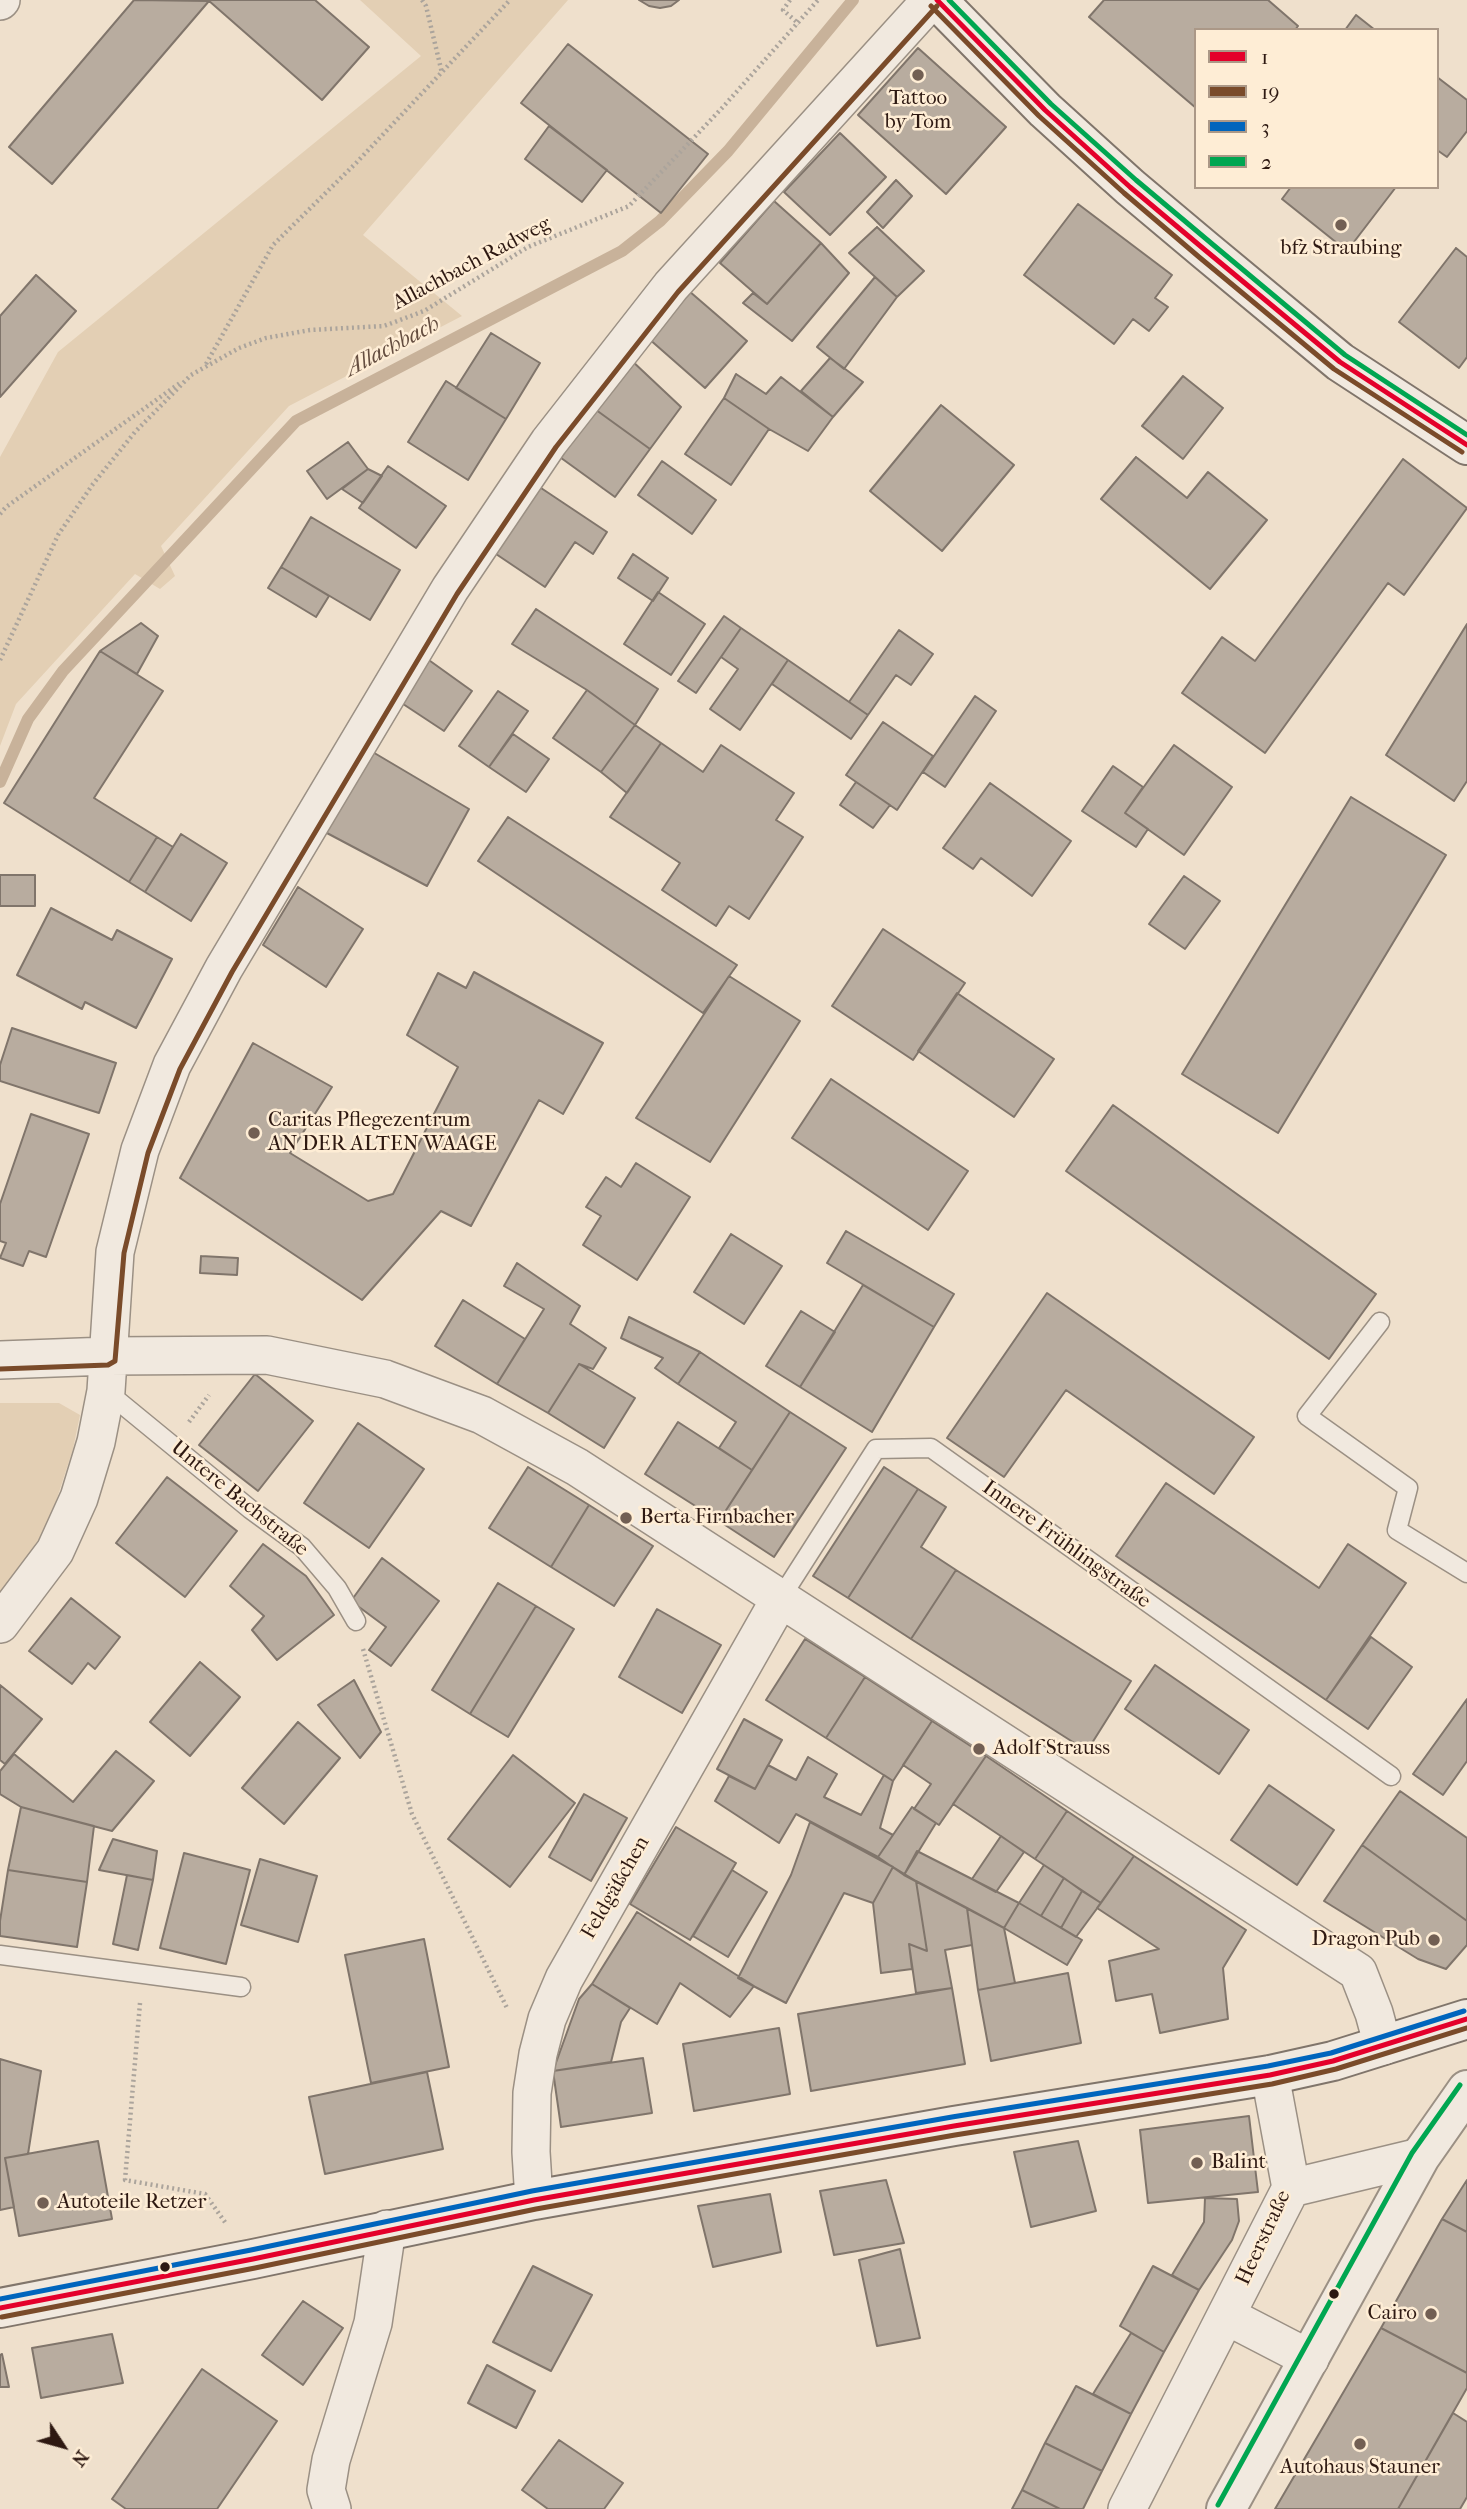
<!DOCTYPE html>
<meta charset="utf-8">
<style>
body{margin:0}
#map{position:relative;width:1467px;height:2509px;overflow:hidden;background:#efe0cc;font-family:"IM FELL French Canon",serif}
canvas{display:block}
.legend{position:absolute;left:1194px;top:28px;width:245px;height:161px;box-sizing:border-box;background:#feedd5;border:2px solid #ab9887;margin:0;padding:9px 12px;list-style:none;font-size:21px;color:#2e1912}
.legend li{display:flex;align-items:center;gap:14px;height:35px}
.legend b{width:35px;border:2px solid #ab9887}
.north{position:absolute;left:28px;top:2411px;width:70px;height:70px;-webkit-text-stroke:5px #feedd5;paint-order:stroke;rotate:126deg;font-size:19px;font-weight:700;line-height:28px;text-align:center;color:#2e1912}
.north::after{content:'';display:block;margin:auto;width:24px;height:32px;background:#2e1912;clip-path:polygon(50% 0,100% 100%,50% 72%,0 100%)}
</style>
<div id="map">
<canvas width="1467" height="2509"></canvas>
<ul class="legend">
<li><b style="height:9px;background:#e4002b"></b>1</li>
<li><b style="height:9px;background:#7a4b2a"></b>19</li>
<li><b style="height:9px;background:#0065bd"></b>3</li>
<li><b style="height:9px;background:#00a651"></b>2</li>
</ul>
<div class="north">N</div>
</div>
<script>
const ctx = document.querySelector('canvas').getContext('2d');
ctx.lineJoin = 'round';
function paint(path, color) { ctx.fillStyle = color; ctx.fill(path, 'evenodd'); }
const shape = rows => new Path2D(rows.map(r => 'M' + r).join(''));
function trace(path, color, width, dash) { ctx.strokeStyle = color; ctx.lineWidth = width; ctx.lineCap = dash ? 'butt' : 'round'; ctx.setLineDash(dash || []); ctx.stroke(path); }
function drawText(font, color, halo, rows, align = 'center') {
  ctx.font = font + ' "IM FELL French Canon",serif'; ctx.lineWidth = 5; ctx.setLineDash([]); ctx.textBaseline = 'middle'; ctx.strokeStyle = halo; ctx.fillStyle = color; for (const [text, x, y, turn = 0] of rows) {
    ctx.save(); ctx.translate(x, y); ctx.rotate((+turn || 0) * Math.PI / 180); ctx.textAlign = isNaN(turn) ? turn : align; if (halo) ctx.strokeText(text, 0, 0); ctx.fillText(text, 0, 0); ctx.restore();
  }
}
const green = shape([
 [360,0,568,0,363,235,462,316,289,406,161,546,175,576,160,589,135,574,16,704,0,746,0,457,58,352,421,56],
 [0,1403,59,1403,80,1415,73,1449,48,1526,0,1597]
]);
const stream = shape([
 [0,782,28,719,63,671,296,421,622,251,660,221,728,151,853,0]
]);
const building = shape([
 [134,0,209,1,52,184,9,147,134,0],
 [208,0,315,0,369,47,322,100,208,0],
 [639,0,679,0,671,6,660,8,649,6,639,0],
 [1104,0,1268,0,1298,26,1295,30,1196,30,1196,108,1089,17,1104,0],
 [1356,15,1375,30,1345,30,1356,15],
 [568,44,708,154,661,213,521,103,568,44],
 [918,48,1006,127,946,194,858,115,918,48],
 [1437,77,1467,100,1467,131,1447,157,1437,150,1437,77],
 [549,126,607,170,582,202,525,159,549,126],
 [840,133,886,177,830,235,784,192,840,133],
 [896,180,912,196,883,228,867,212,896,180],
 [1291,187,1396,187,1347,251,1282,199,1291,187],
 [774,201,821,243,767,304,720,263,774,201],
 [1078,204,1172,275,1155,298,1168,307,1149,331,1133,319,1114,344,1024,275,1078,204],
 [877,227,924,271,897,297,849,253,877,227],
 [821,243,849,273,792,341,743,303,753,293,767,304,821,243],
 [1456,248,1467,257,1467,357,1459,368,1399,322,1456,248],
 [36,275,76,311,0,397,0,316,36,275],
 [875,277,897,297,844,369,817,347,875,277],
 [689,291,747,341,705,388,648,338,689,291],
 [491,333,540,363,506,419,456,388,491,333],
 [830,358,863,382,833,417,801,391,830,358],
 [630,359,681,407,650,449,592,407,630,359],
 [736,374,766,394,781,377,833,417,808,451,769,429,724,398,736,374],
 [1183,376,1223,408,1183,459,1142,426,1183,376],
 [446,381,506,419,468,480,408,442,446,381],
 [724,398,769,429,731,485,685,454,724,398],
 [941,405,1014,465,942,551,870,491,941,405],
 [592,407,650,449,615,497,557,455,592,407],
 [348,442,368,469,327,499,307,471,348,442],
 [1136,457,1187,498,1208,472,1267,520,1210,589,1101,499,1136,457],
 [1403,459,1467,508,1404,595,1388,583,1265,753,1182,693,1222,637,1255,661,1403,459],
 [662,461,716,500,692,534,638,495,662,461],
 [388,466,446,506,416,548,359,508,388,466],
 [368,469,382,476,363,503,342,489,368,469],
 [538,486,607,532,593,554,575,542,545,587,493,552,538,486],
 [311,517,400,570,370,620,281,567,311,517],
 [633,554,668,578,653,601,618,578,633,554],
 [281,567,329,596,316,617,268,588,281,567],
 [658,592,705,624,671,675,624,644,658,592],
 [536,609,658,689,635,725,587,690,512,644,536,609],
 [724,616,741,628,696,693,678,681,724,616],
 [141,623,158,636,137,674,100,651,141,623],
 [1467,624,1467,781,1454,801,1386,755,1467,624],
 [741,628,788,660,740,730,710,709,738,669,721,657,741,628],
 [899,630,933,654,911,685,896,675,868,715,849,702,899,630],
 [100,651,163,691,94,798,157,837,129,882,4,803,100,651],
 [426,658,472,691,444,731,397,700,426,658],
 [788,660,868,715,851,739,772,684,788,660],
 [587,690,635,725,601,772,553,738,587,690],
 [498,691,528,711,489,767,459,746,498,691],
 [975,696,996,711,945,787,923,772,975,696],
 [883,722,933,756,897,810,846,775,883,722],
 [635,725,661,743,627,793,601,772,635,725],
 [513,734,549,759,526,792,489,767,513,734],
 [661,743,703,772,721,745,794,793,776,820,803,837,749,919,729,906,716,926,662,890,680,863,610,817,661,743],
 [1174,745,1232,787,1184,855,1125,813,1174,745],
 [371,751,469,809,427,886,325,832,371,751],
 [1113,766,1143,787,1125,813,1148,829,1136,847,1082,811,1113,766],
 [856,782,890,805,873,828,840,805,856,782],
 [990,783,1071,841,1032,896,981,858,973,869,943,848,990,783],
 [1351,797,1446,855,1278,1133,1182,1074,1351,797],
 [508,817,737,965,703,1013,478,861,508,817],
 [181,834,227,863,191,921,145,892,181,834],
 [157,837,173,847,145,892,129,882,157,837],
 [0,875,35,875,35,906,0,906,0,875],
 [1184,876,1220,901,1185,949,1149,924,1184,876],
 [298,887,363,929,326,987,263,945,298,887],
 [51,908,112,940,117,930,172,959,136,1028,85,1002,82,1009,17,975,51,908],
 [883,929,965,983,913,1060,832,1006,883,929],
 [474,972,603,1043,563,1114,539,1100,471,1226,441,1211,362,1300,180,1178,253,1043,332,1087,290,1153,368,1201,393,1194,458,1067,407,1035,438,973,466,988,474,972],
 [729,976,800,1021,710,1162,636,1118,729,976],
 [957,993,1054,1059,1014,1117,918,1051,957,993],
 [12,1028,116,1063,99,1113,0,1081,0,1065,12,1028],
 [831,1079,968,1171,928,1230,792,1138,831,1079],
 [1113,1105,1376,1294,1329,1359,1066,1171,1113,1105],
 [31,1114,89,1134,46,1257,29,1251,23,1266,0,1258,6,1243,0,1241,0,1204,31,1114],
 [636,1163,690,1197,637,1280,583,1245,601,1216,586,1207,606,1177,621,1187,636,1163],
 [846,1231,954,1294,934,1327,827,1263,846,1231],
 [731,1234,782,1266,744,1324,694,1292,731,1234],
 [201,1256,238,1258,237,1275,200,1273,201,1256],
 [517,1263,580,1306,570,1324,606,1348,593,1369,579,1364,548,1413,497,1384,544,1309,504,1286,517,1263],
 [863,1285,934,1327,872,1432,800,1387,863,1285],
 [1047,1293,1254,1437,1214,1494,1066,1390,1004,1477,947,1438,1047,1293],
 [463,1300,525,1339,497,1384,435,1346,463,1300],
 [801,1311,835,1332,800,1387,766,1366,801,1311],
 [629,1317,700,1352,678,1384,655,1368,663,1358,621,1338,629,1317],
 [700,1352,790,1412,752,1470,719,1448,736,1422,678,1384,700,1352],
 [579,1364,635,1398,604,1448,548,1413,579,1364],
 [255,1374,313,1421,258,1491,199,1445,255,1374],
 [790,1412,846,1448,774,1557,719,1521,790,1412],
 [678,1422,752,1470,719,1521,645,1474,678,1422],
 [358,1423,424,1469,369,1548,304,1503,358,1423],
 [528,1467,589,1505,551,1567,489,1528,528,1467],
 [884,1467,918,1489,848,1598,813,1576,884,1467],
 [167,1477,237,1531,185,1597,116,1543,167,1477],
 [1166,1483,1319,1588,1348,1544,1406,1583,1326,1700,1116,1556,1166,1483],
 [918,1489,946,1507,921,1547,956,1570,911,1639,848,1598,918,1489],
 [589,1505,653,1546,614,1606,551,1567,589,1505],
 [263,1544,306,1576,334,1615,277,1660,252,1630,264,1616,230,1586,263,1544],
 [382,1558,439,1601,391,1666,369,1650,386,1627,351,1601,382,1558],
 [956,1570,1131,1681,1087,1751,911,1639,956,1570],
 [498,1583,536,1606,470,1714,432,1690,498,1583],
 [71,1598,120,1637,95,1669,88,1663,72,1684,29,1651,71,1598],
 [536,1606,574,1629,508,1737,470,1714,536,1606],
 [657,1609,721,1645,682,1713,619,1677,657,1609],
 [1371,1637,1412,1667,1368,1729,1326,1700,1371,1637],
 [805,1639,865,1677,826,1738,766,1700,805,1639],
 [200,1662,240,1697,190,1756,150,1722,200,1662],
 [1155,1665,1249,1730,1219,1774,1125,1709,1155,1665],
 [865,1677,932,1721,893,1781,826,1738,865,1677],
 [354,1680,381,1732,360,1758,318,1705,354,1680],
 [0,1685,42,1719,5,1764,0,1760,0,1685],
 [1467,1699,1467,1761,1443,1795,1413,1774,1467,1699],
 [744,1719,782,1740,755,1789,717,1769,744,1719],
 [932,1721,986,1756,939,1825,914,1809,931,1784,903,1765,932,1721],
 [298,1722,340,1758,284,1824,242,1788,298,1722],
 [116,1751,154,1781,112,1831,21,1807,0,1794,0,1771,14,1754,73,1802,116,1751],
 [513,1755,575,1803,510,1887,448,1839,513,1755],
 [986,1756,1067,1811,1035,1859,953,1804,986,1756],
 [808,1757,837,1774,824,1797,861,1815,884,1775,893,1781,880,1828,893,1835,878,1857,796,1814,779,1843,715,1801,729,1776,755,1789,768,1765,796,1780,808,1757],
 [1269,1785,1334,1830,1297,1885,1231,1840,1269,1785],
 [1400,1791,1467,1838,1467,1921,1362,1845,1400,1791],
 [584,1794,627,1818,591,1881,549,1857,584,1794],
 [21,1807,94,1826,87,1882,8,1870,21,1807],
 [912,1807,936,1823,904,1875,878,1857,912,1807],
 [1067,1811,1134,1856,1101,1903,1035,1859,1067,1811],
 [810,1822,893,1867,873,1903,844,1893,786,2003,738,1978,791,1875,810,1822],
 [676,1827,736,1863,690,1940,630,1904,676,1827],
 [1001,1836,1024,1852,996,1892,972,1879,1001,1836],
 [113,1839,157,1851,153,1880,99,1870,113,1839],
 [1362,1845,1467,1921,1467,1945,1446,1969,1418,1959,1324,1901,1362,1845],
 [917,1851,1019,1903,1004,1928,904,1875,917,1851],
 [184,1853,250,1870,226,1964,160,1948,184,1853],
 [1134,1856,1246,1930,1223,1968,1228,2019,1160,2033,1152,1994,1116,2001,1109,1961,1159,1949,1097,1908,1134,1856],
 [260,1859,317,1876,298,1942,241,1925,260,1859],
 [1044,1865,1064,1878,1041,1916,1019,1903,1044,1865],
 [893,1867,916,1881,927,1951,909,1944,912,1969,881,1973,873,1903,893,1867],
 [8,1870,87,1882,77,1947,0,1936,0,1921,8,1870],
 [732,1870,767,1892,728,1957,693,1936,732,1870],
 [127,1875,153,1880,138,1950,113,1944,127,1875],
 [1064,1878,1082,1891,1061,1928,1041,1916,1064,1878],
 [916,1881,967,1908,972,1945,945,1950,952,1988,916,1993,909,1944,927,1951,916,1881],
 [1082,1891,1101,1903,1076,1937,1061,1928,1082,1891],
 [1019,1903,1082,1940,1067,1965,1004,1928,1019,1903],
 [967,1908,1004,1928,1015,1983,978,1990,967,1908],
 [637,1912,754,1986,730,2017,680,1983,657,2024,592,1984,637,1912],
 [424,1939,449,2067,371,2083,345,1955,424,1939],
 [1068,1973,1081,2043,991,2061,978,1990,1068,1973],
 [592,1984,630,2008,621,2022,611,2062,553,2071,579,1999,592,1984],
 [952,1988,965,2064,811,2091,798,2014,952,1988],
 [779,2028,790,2094,694,2111,683,2044,779,2028],
 [643,2058,652,2113,561,2127,553,2071,643,2058],
 [0,2059,41,2071,28,2154,5,2158,14,2207,0,2210,0,2059],
 [427,2072,443,2149,325,2174,309,2097,427,2072],
 [1249,2116,1258,2192,1148,2203,1140,2130,1249,2116],
 [98,2141,112,2219,19,2236,5,2158,98,2141],
 [1078,2141,1096,2211,1031,2227,1014,2152,1078,2141],
 [886,2180,904,2243,834,2255,820,2191,886,2180],
 [1467,2180,1467,2232,1442,2219,1467,2180],
 [770,2194,781,2252,713,2267,698,2206,770,2194],
 [1205,2198,1237,2199,1239,2221,1232,2240,1199,2290,1172,2275,1204,2222,1205,2198],
 [1442,2219,1467,2232,1467,2373,1381,2328,1442,2219],
 [900,2249,920,2338,877,2346,859,2260,900,2249],
 [533,2266,592,2295,551,2371,493,2342,533,2266],
 [1153,2266,1199,2290,1164,2352,1120,2326,1153,2266],
 [303,2301,343,2328,303,2385,262,2355,303,2301],
 [1381,2328,1467,2373,1467,2388,1398,2509,1275,2509,1381,2328],
 [1131,2333,1164,2352,1131,2414,1093,2394,1131,2333],
 [112,2334,123,2383,41,2398,32,2348,112,2334],
 [2,2354,9,2387,0,2387,0,2355,2,2354],
 [487,2365,535,2391,516,2428,468,2403,487,2365],
 [202,2369,277,2421,217,2509,126,2509,112,2499,202,2369],
 [1076,2386,1131,2414,1102,2471,1045,2443,1076,2386],
 [1453,2413,1467,2422,1467,2497,1460,2509,1398,2509,1453,2413],
 [559,2440,623,2483,604,2509,548,2509,522,2490,559,2440],
 [1045,2443,1102,2471,1083,2509,1060,2509,1022,2490,1045,2443],
 [1022,2490,1060,2509,1012,2509,1022,2490]
]);
const path = shape([
 [422,0,426,6,442,73],
 [790,0,783,10,799,24],
 [206,364,273,245,356,163,510,0],
 [0,514,6,507,180,383],
 [0,660,58,535,93,484,135,432,191,375,239,348,266,338,310,330,384,326,424,311,528,247,629,206,723,107,818,0],
 [189,1422,209,1395],
 [363,1649,412,1814,508,2010],
 [140,2003,125,2180,205,2194,227,2225]
]);
const service = shape([
 [1380,1322,1307,1416,1408,1488,1397,1530,1467,1573],
 [106,1391,250,1509,302,1547,337,1588,356,1621],
 [780,1599,876,1449,931,1448,1391,1776],
 [0,1955,241,1987]
]);
const minor = shape([
 [0,1,1,0],
 [0,1360,108,1356,267,1355,385,1379,482,1415,577,1467,1358,1972,1374,2013,1383,2046],
 [0,1624,55,1551,79,1498,96,1442,106,1391,115,1252,140,1150,172,1065,224,968,450,589,549,442,671,286,931,0],
 [1291,2188,1420,2157],
 [534,2200,531,2152,532,2093,538,2054,547,2019,564,1979,780,1599],
 [1227,2316,1310,2359],
 [332,2509,326,2490,331,2460,373,2323,387,2229],
 [1127,2509,1291,2188,1270,2075]
]);
const tertiary = shape([
 [1226,2509,1420,2157,1467,2090]
]);
const secondary = shape([
 [937,0,1045,110,1130,187,1205,250,1340,362,1467,445],
 [0,2308,253,2259,534,2200,954,2126,1270,2075,1333,2061,1467,2019]
]);
const bus1 = shape([
 [937,0,1045,110,1130,187,1205,250,1340,362,1467,445],
 [0,2308,253,2259,534,2200,954,2126,1270,2075,1333,2061,1467,2019]
]);
const bus2 = shape([
 [931,6,1039,116,1124,193,1199,257,1334,369,1462,452],
 [0,1369,108,1365,115,1361,124,1253,148,1153,180,1069,232,972,457,594,556,447,678,292,937,6],
 [2,2317,255,2268,536,2209,955,2135,1272,2084,1336,2069,1467,2028]
]);
const bus3 = shape([
 [0,2299,251,2250,532,2191,952,2117,1268,2066,1331,2053,1464,2011]
]);
const bus4 = shape([
 [949,0,1051,104,1136,180,1211,243,1345,355,1467,435],
 [1218,2505,1412,2153,1460,2085]
]);
const markers = [
 [918,75,7,"#725f53"],
 [1341,225,7,"#725f53"],
 [254,1133,7,"#725f53"],
 [626,1518,7,"#725f53"],
 [979,1749,7,"#725f53"],
 [1434,1940,7,"#725f53"],
 [1197,2163,7,"#725f53"],
 [43,2203,7,"#725f53"],
 [165,2267,6,"#2e1912"],
 [1334,2294,6,"#2e1912"],
 [1431,2314,7,"#725f53"],
 [1360,2444,7,"#725f53"]
];
const poiNames = [
 ["Tattoo",918,99,"center"],
 ["by Tom",918,123,"center"],
 ["bfz Straubing",1341,249,"center"],
 ["Caritas Pflegezentrum",268,1121],
 ["AN DER ALTEN WAAGE",268,1145],
 ["Berta Firnbacher",640,1518],
 ["Adolf Strauss",993,1749],
 ["Dragon Pub",1420,1940,"right"],
 ["Balint",1211,2163],
 ["Autoteile Retzer",57,2203],
 ["Cairo",1417,2314,"right"],
 ["Autohaus Stauner",1360,2468,"center"]
];
const streetNames = [
 ["Allachbach Radweg",472,264,-28],
 ["Untere Bachstraße",239,1499,39],
 ["Innere Frühlingstraße",1066,1545,36],
 ["Feldgäßchen",616,1888,-60],
 ["Heerstraße",1264,2238,-65]
];
const waterNames = [
 ["Allachbach",393,347,-28]
];
paint(green, '#e3cfb4');
trace(stream, '#c8b29a', 12);
paint(building, '#b8ac9f');
trace(building, '#80756b', 2);
trace(service, '#9b9084', 21);
trace(minor, '#9b9084', 40);
trace(tertiary, '#9b9084', 42);
trace(secondary, '#80756b', 42);
trace(path, '#aba49c', 4.5, [2, 3.5]);
trace(service, '#f1e9df', 18);
trace(minor, '#f1e9df', 37);
trace(tertiary, '#f1e9df', 38);
trace(secondary, '#f1e9df', 38);
trace(bus1, '#e4002b', 5);
trace(bus2, '#7a4b2a', 5);
trace(bus3, '#0065bd', 5);
trace(bus4, '#00a651', 5);
for (const [x, y, r, color] of markers) { const dot = new Path2D(); dot.arc(x, y, r, 0, 2 * Math.PI); ctx.fillStyle = color; ctx.fill(dot); trace(dot, '#feedd5', 2.5); }
drawText('21px', '#2e1912', '#feedd5', poiNames, 'left');
drawText('21px', '#2e1912', '#feedd5', streetNames);
drawText('italic 23px', '#654e40', '#feedd5', waterNames);
</script>
